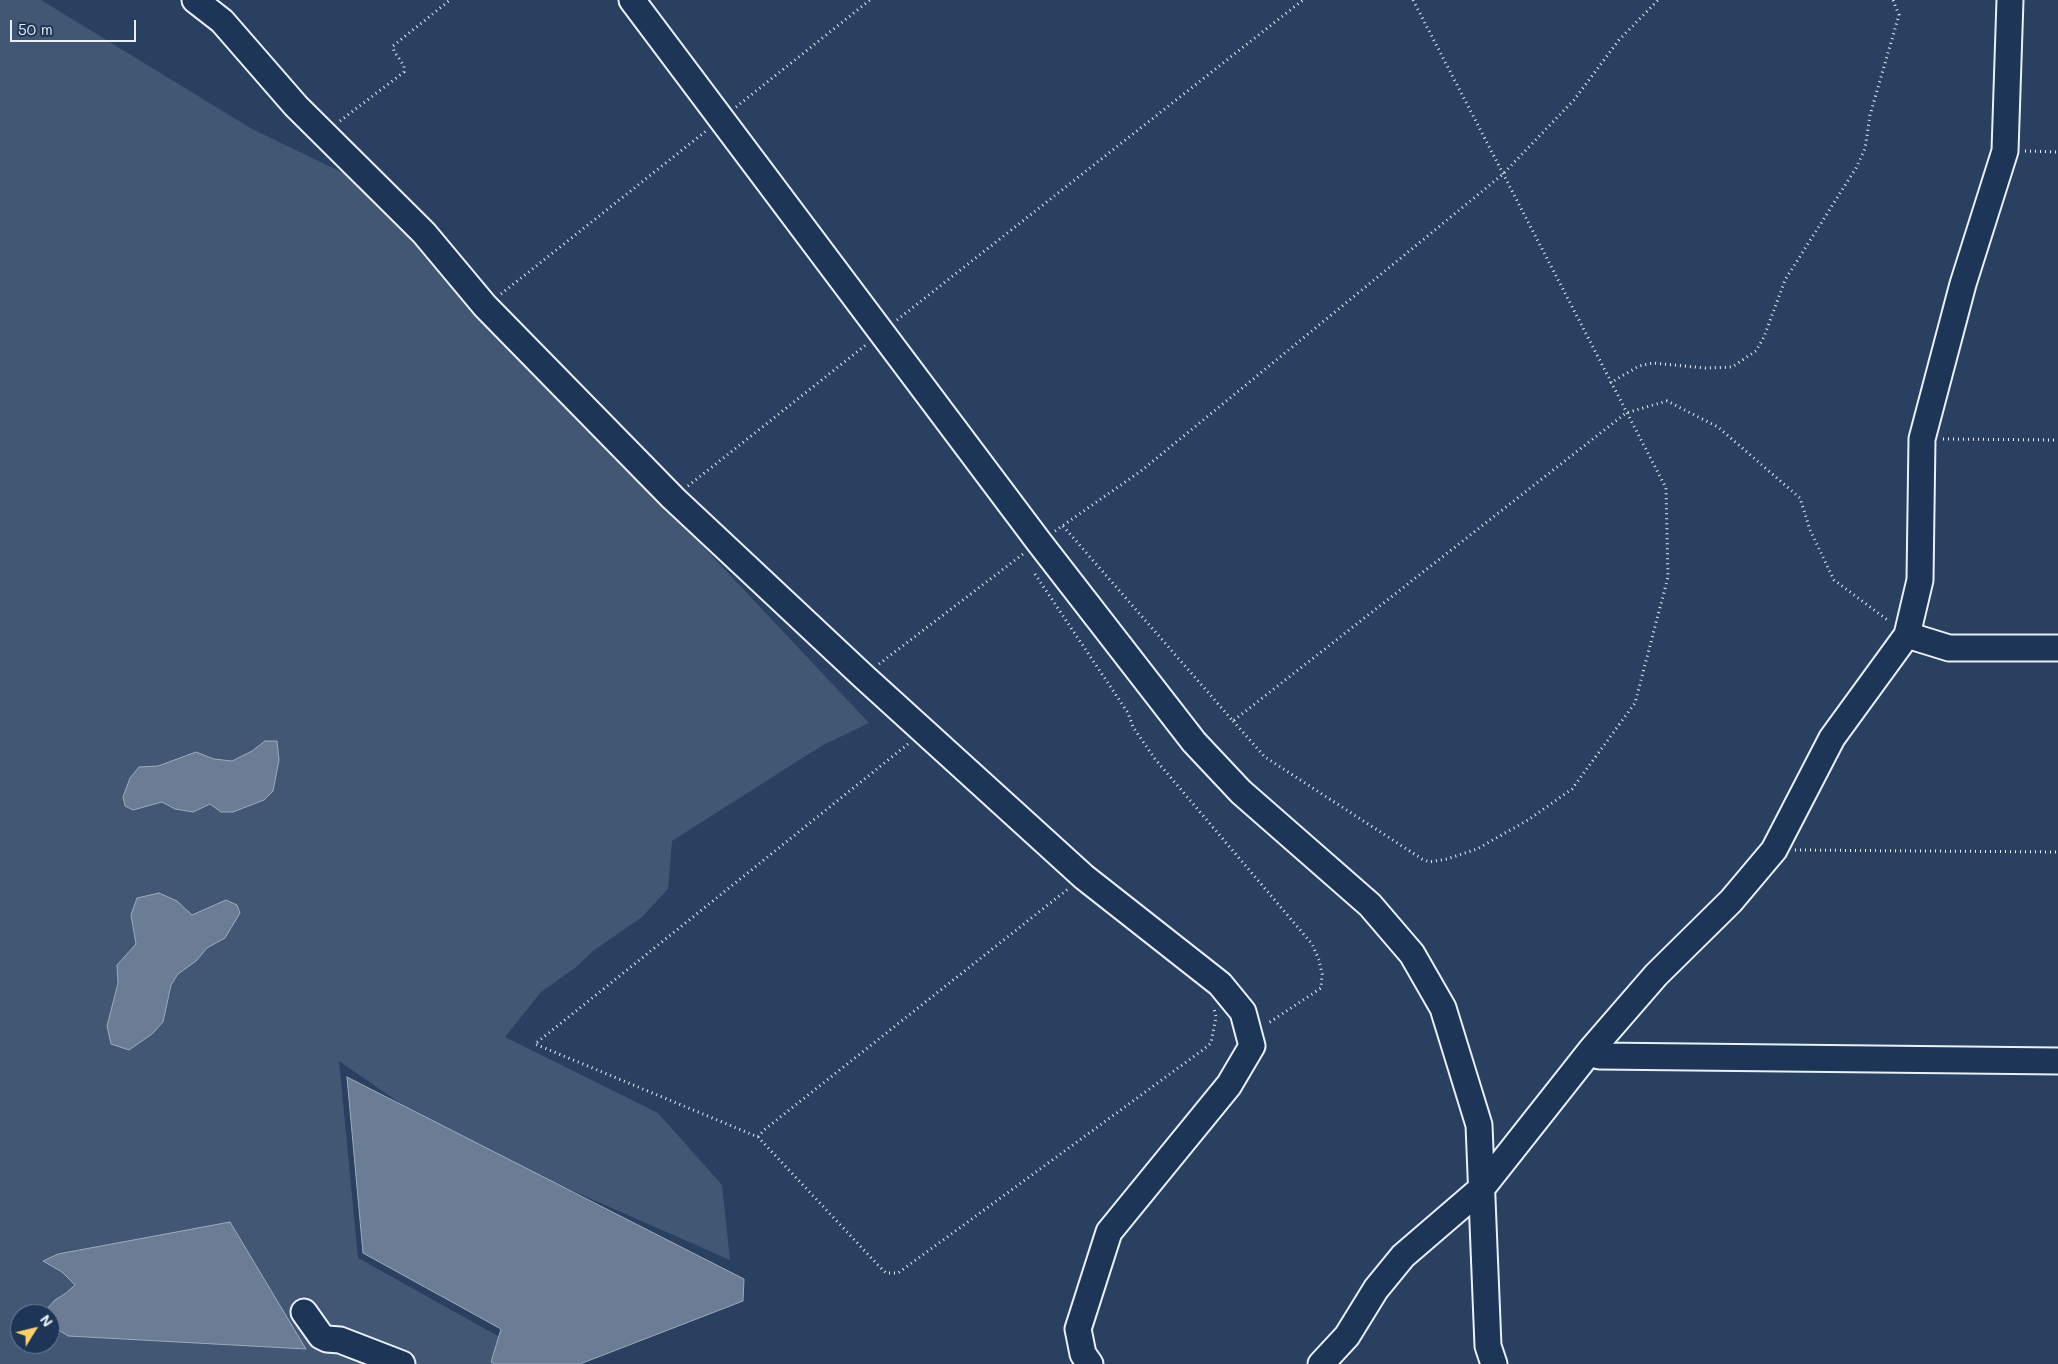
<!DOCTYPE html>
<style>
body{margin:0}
#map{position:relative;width:2058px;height:1364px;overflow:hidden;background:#294061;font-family:Mali,sans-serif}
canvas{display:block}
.north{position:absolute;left:10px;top:1304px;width:50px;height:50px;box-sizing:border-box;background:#1d3557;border:1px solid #6e8097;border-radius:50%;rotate:54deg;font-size:14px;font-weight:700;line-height:20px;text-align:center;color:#e8f1f8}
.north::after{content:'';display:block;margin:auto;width:18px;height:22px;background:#ffd166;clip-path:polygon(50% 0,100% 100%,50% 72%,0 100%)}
.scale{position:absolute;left:10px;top:20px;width:126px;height:22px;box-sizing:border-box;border:2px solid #e8f1f8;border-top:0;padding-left:6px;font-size:15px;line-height:18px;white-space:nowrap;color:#e8f1f8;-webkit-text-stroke:4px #1d3557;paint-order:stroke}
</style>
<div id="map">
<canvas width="2058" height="1364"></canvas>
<div class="north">N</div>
<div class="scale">50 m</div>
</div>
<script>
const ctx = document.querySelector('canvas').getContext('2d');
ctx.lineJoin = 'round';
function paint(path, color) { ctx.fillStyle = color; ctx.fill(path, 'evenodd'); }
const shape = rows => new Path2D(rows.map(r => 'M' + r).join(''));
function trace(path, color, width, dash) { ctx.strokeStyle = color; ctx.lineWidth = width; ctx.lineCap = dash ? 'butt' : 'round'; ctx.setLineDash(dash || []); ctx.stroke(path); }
const green = shape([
 [0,0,41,0,252,129,360,181,869,723,823,745,672,841,668,889,642,917,593,951,575,968,541,992,505,1037,658,1113,722,1185,730,1260,446,1135,339,1061,358,1258,548,1364,0,1364],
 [20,1314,50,1314,50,1344,20,1344]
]);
const water = shape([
 [265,741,277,741,279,760,273,791,264,800,233,812,221,812,210,804,193,812,175,809,162,802,133,810,125,806,123,797,130,778,139,767,158,766,196,752,214,759,232,761,252,751,265,741],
 [159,893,177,901,192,915,226,900,237,905,240,913,225,938,207,948,196,961,178,974,171,985,163,1022,152,1034,129,1050,111,1044,107,1026,118,983,117,965,136,944,131,915,137,898,159,893],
 [347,1077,744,1279,743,1301,580,1364,495,1364,491,1362,501,1329,363,1253,347,1077],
 [230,1222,306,1349,68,1336,54,1327,50,1319,50,1314,47,1314,45,1311,55,1300,66,1293,75,1285,62,1272,43,1261,58,1254,230,1222]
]);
const path = shape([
 [736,107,870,0],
 [340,121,404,72,404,66,394,51,393,46,450,0],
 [2025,151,2058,152],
 [501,294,706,131],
 [897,320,1303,0],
 [1610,383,1639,366,1653,363,1705,368,1732,367,1756,351,1764,337,1785,280,1856,168,1865,149,1870,115,1899,15,1893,0],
 [1943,439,2058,440],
 [688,486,867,344],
 [1063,526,1233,721,1626,413,1667,401,1718,427,1800,498,1810,530,1834,580,1889,621],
 [1055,531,1141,471,1502,175,1574,100,1619,40,1658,0],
 [1035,574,1128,713,1133,727,1155,759,1312,944,1319,960,1322,974,1321,988,1267,1024],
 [879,664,1023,554],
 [1233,721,1265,757,1422,859,1429,862,1447,859,1477,849,1528,820,1572,789,1635,703,1668,577,1666,488,1413,0],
 [908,744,535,1044,758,1137,877,1264,886,1273,898,1273,1204,1049,1211,1043,1216,1017,1214,1009],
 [1795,850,2058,852],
 [758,1137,764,1130,1068,889]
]);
const minor = shape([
 [195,0,222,21,296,106,424,233,485,306,673,498,863,676,1084,877,1220,984,1243,1012,1252,1046,1229,1085,1109,1232,1078,1329,1083,1354,1090,1364],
 [632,0,1039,542,1194,742,1241,792,1370,905,1412,954,1443,1008,1479,1125,1488,1346,1494,1364],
 [1907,635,1949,648,2058,648],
 [1591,1050,1599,1056,2058,1061],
 [304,1312,321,1336,327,1339,340,1340,402,1364],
 [1321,1364,1347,1336,1376,1289,1403,1256,1482,1188,1591,1050,1656,975,1731,901,1774,850,1832,738,1907,635,1920,580,1922,439,1963,284,2005,151,2010,0]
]);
paint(green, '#415774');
paint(water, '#6b7c95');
trace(water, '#9dabbd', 1);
trace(minor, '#e8f1f8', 29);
trace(path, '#e8f1f8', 3, [1, 4]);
trace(minor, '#1d3557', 25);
</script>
